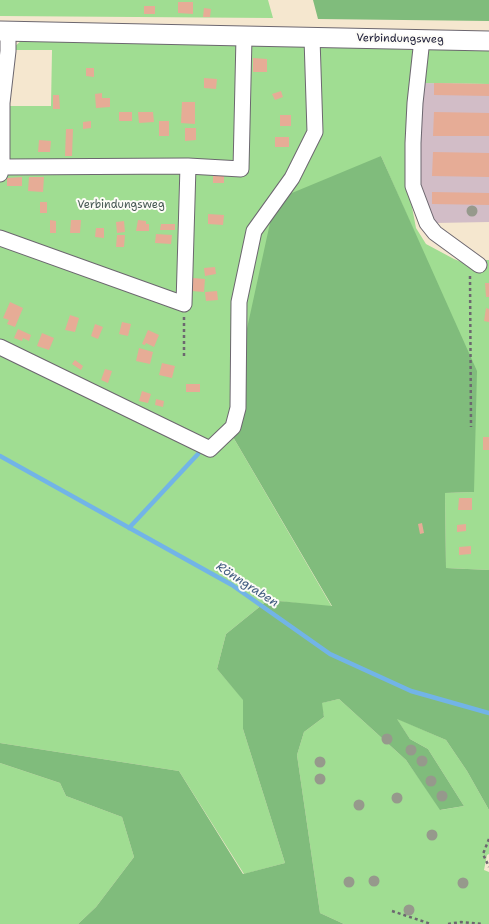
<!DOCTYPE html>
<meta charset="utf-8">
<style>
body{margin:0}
canvas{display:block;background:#f5e7cf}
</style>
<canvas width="489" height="924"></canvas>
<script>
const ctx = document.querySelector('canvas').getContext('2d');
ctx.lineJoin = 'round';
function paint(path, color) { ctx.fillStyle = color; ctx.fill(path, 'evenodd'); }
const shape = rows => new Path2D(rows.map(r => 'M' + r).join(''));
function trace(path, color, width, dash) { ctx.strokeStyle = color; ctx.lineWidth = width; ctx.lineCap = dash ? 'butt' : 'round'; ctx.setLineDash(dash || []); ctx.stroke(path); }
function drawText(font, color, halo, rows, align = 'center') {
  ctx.font = font + ' "Shantell Sans",sans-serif'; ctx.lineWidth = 4; ctx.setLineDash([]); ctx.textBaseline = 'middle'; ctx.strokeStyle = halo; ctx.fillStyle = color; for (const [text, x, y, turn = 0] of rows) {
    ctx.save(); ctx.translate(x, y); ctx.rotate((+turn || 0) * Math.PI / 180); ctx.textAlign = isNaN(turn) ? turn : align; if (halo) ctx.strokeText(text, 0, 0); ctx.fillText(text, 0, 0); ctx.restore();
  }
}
const industrial = shape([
 [423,83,489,84,489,222,435,223,425,208,418,176]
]);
const green = shape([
 [0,0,268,0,273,18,0,16],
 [22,40,306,45,414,50,407,184,412,207,416,228,426,244,454,259,479,269,480,260,489,260,489,570,446,568,445,493,474,492,426,259,381,156,226,425,332,607,268,600,226,634,217,669,243,699,243,729,285,863,244,874,179,771,0,743,0,111,7,106,51,106,52,50,11,50],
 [427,47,489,48,489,84,423,83],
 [339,699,406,760,441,810,464,806,428,749,410,739,396,718,446,740,467,771,489,810,489,854,487,855,484,870,489,872,489,924,344,924,320,913,297,755,304,732,324,717,321,703],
 [0,763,60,783,66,796,122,817,134,857,96,907,78,924,0,924]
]);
const forest = shape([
 [313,0,489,0,489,21,318,19],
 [381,156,477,371,474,492,445,493,446,568,489,570,489,810,467,771,446,740,397,719,410,739,428,749,464,806,440,810,406,760,339,699,322,703,324,717,304,732,297,755,320,913,344,924,78,924,96,907,134,857,122,817,66,796,60,783,0,763,0,743,179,771,243,874,285,863,243,729,243,700,217,669,226,634,268,600,332,606,226,425,275,200]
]);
const stream = shape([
 [0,456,232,585,330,654,411,691,489,713],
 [129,528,198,454]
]);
const building = shape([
 [178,2,193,2,193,14,178,13],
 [144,6,155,6,155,14,144,14],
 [204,8,211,9,210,17,203,17],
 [253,58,267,59,267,72,253,72],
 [86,68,94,68,94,77,86,76],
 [204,78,217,79,216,89,204,88],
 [434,83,489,84,489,96,434,95],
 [281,91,283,97,275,100,272,94],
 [102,93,102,98,110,98,110,107,96,108,95,94],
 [53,95,59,95,60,109,53,109],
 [182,102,195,102,195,124,181,123],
 [119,112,132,112,132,121,119,121],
 [138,112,153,112,154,122,139,123],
 [434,112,489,113,489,136,433,136],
 [280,115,291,115,291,126,280,126],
 [91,121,91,128,83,129,83,122],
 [159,121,169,121,169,136,159,136],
 [185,128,196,128,196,140,185,141],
 [66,129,73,129,72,156,65,156],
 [275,137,289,137,289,147,275,147],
 [39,140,51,141,50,152,38,152],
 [433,152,489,153,489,177,432,176],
 [213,172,224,172,224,183,213,183],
 [22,177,22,186,7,186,7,178],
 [29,177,44,177,43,192,28,191],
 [432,192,489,193,489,205,432,204],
 [40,202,47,202,47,213,40,213],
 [208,214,224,215,223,225,208,224],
 [50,220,56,221,56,233,50,233],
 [71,220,81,220,80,233,70,233],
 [138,220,146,221,146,224,149,224,149,231,136,231],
 [124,221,125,232,117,233,116,222],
 [161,224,175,224,175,230,160,230],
 [96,228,104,228,104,238,95,237],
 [156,234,172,235,171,244,155,243],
 [117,235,125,235,124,247,116,247],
 [215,267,216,274,205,276,204,268],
 [193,278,205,279,204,292,192,291],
 [485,283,489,283,489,297,486,297],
 [217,291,218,300,206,301,205,292],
 [10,302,23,308,15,327,7,324,9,320,3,318],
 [486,308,489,309,489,322,484,321],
 [70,315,79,318,75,332,65,330],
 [122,322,131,324,128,336,119,334],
 [95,324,103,327,98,339,91,336],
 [18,329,31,335,29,341,23,338,22,341,14,338],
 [148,330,159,335,154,347,146,343,145,345,142,344],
 [42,333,54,338,49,350,37,346],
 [139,348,153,352,150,364,136,361],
 [75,360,83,366,81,370,72,364],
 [162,363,175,366,172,378,159,375],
 [105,369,112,371,108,383,101,380],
 [186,384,200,384,200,392,186,392],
 [142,391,151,394,148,403,139,401],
 [156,399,164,401,163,407,155,405],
 [483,437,489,437,489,450,483,450],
 [459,498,472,498,472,510,458,510],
 [422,523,424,533,420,534,418,524],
 [466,524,466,531,457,532,457,525],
 [471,546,471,554,459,555,459,547]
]);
const path = shape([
 [470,276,471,427],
 [184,317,184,357],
 [489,839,483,854,489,867],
 [392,911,431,924],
 [448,924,461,922,483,924]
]);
const minor = shape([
 [422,39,415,103,413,143,413,186,427,223,435,233,479,265],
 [2,167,2,103,8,51,8,31],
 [0,174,2,167,188,166,241,169,244,37],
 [0,238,184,304,188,166],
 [0,347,210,449,233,427,238,408,239,302,254,231,292,178,315,132,312,38]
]);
const major = shape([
 [0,31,489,41]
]);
const trees = [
 [472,211],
 [387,739],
 [411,750],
 [422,761],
 [320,762],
 [320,779],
 [431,781],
 [442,796],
 [397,798],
 [359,805],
 [432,835],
 [374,881],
 [349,882],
 [463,883],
 [409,910]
];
const streetNames = [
 ["Verbindungsweg",400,39,1]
];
const parkNames = [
 ["Verbindungsweg",121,205]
];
const waterNames = [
 ["Rönngraben",247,585,33]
];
paint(industrial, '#d2bdc7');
paint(green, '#a0dd92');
paint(forest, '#80bc7c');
trace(stream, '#72b4e7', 4.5);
paint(building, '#e6ac96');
trace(minor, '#6c676f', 17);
trace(major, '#6c676f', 21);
trace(path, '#6c676f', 2.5, [3, 3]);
trace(minor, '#fff', 15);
trace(major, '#fff', 19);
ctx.fillStyle = '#96998c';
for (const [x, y] of trees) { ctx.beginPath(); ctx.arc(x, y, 5.5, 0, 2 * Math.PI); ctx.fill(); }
drawText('11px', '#22223b', '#fdfcf7', streetNames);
drawText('11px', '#485a55', '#fdfcf7', parkNames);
drawText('italic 12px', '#425c80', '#fdfcf7', waterNames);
</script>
